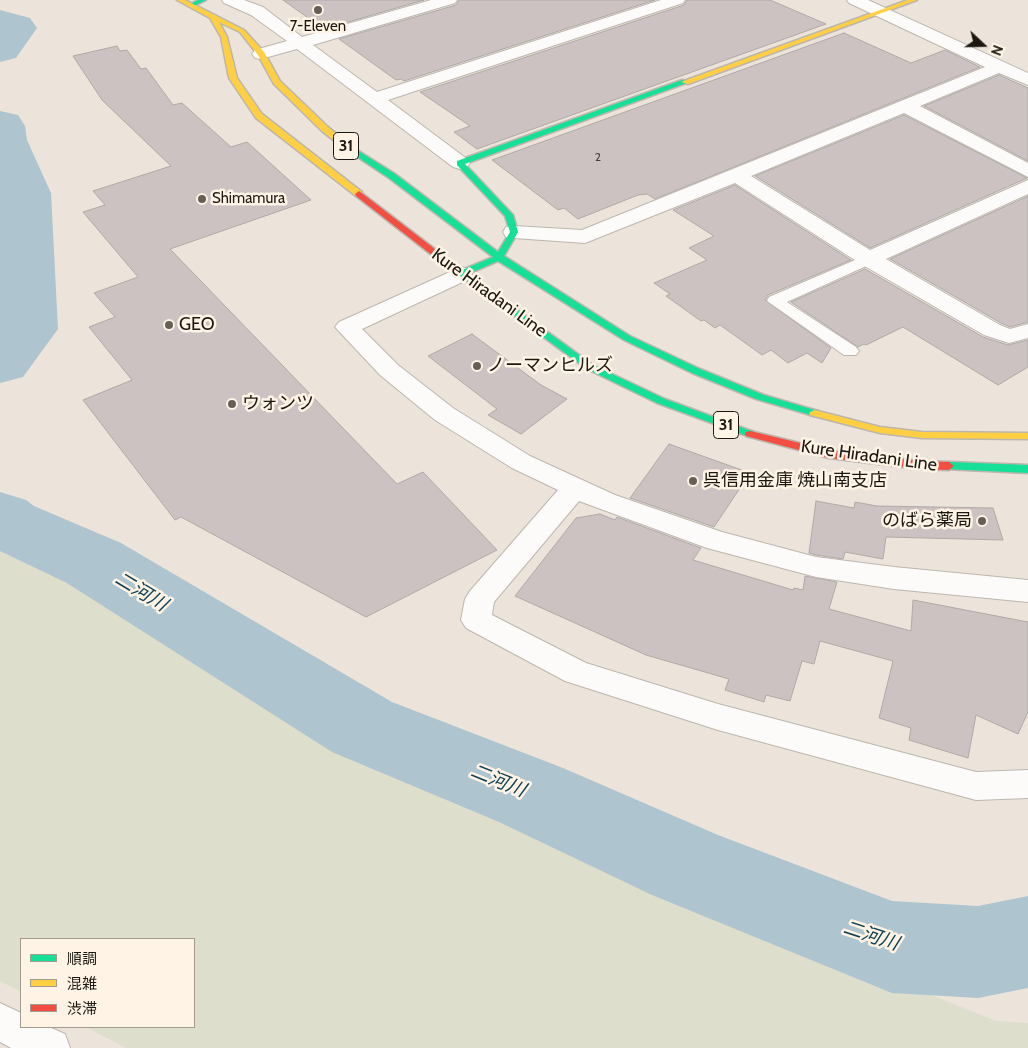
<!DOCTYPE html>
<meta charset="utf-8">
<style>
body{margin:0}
#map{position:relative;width:1028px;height:1048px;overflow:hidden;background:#ece4da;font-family:Cabin,"Noto Sans JP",sans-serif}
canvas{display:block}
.legend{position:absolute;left:20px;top:938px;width:175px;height:90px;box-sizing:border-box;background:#fef3e4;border:1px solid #a49b90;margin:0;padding:6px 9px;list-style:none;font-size:15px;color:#1c1811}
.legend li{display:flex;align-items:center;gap:10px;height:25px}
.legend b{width:25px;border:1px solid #a49b90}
.north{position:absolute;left:958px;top:20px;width:50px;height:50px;-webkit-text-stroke:4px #fef3e4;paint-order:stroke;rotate:111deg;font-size:14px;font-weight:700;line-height:20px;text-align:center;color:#1c1811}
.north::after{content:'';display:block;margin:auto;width:18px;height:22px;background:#1c1811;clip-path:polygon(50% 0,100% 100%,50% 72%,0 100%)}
</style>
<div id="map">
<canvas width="1028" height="1048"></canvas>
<ul class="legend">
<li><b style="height:6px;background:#16e098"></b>順調</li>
<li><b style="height:6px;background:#ffcf43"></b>混雑</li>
<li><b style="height:6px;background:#f24e42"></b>渋滞</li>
</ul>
<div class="north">N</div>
</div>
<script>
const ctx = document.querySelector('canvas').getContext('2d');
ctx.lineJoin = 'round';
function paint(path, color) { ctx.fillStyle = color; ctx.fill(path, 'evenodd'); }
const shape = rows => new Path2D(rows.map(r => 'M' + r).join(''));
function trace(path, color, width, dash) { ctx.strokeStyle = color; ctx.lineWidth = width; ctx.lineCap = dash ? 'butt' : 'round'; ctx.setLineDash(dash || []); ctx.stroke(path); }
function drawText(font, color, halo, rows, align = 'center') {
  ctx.font = font + ' Cabin,"Noto Sans JP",sans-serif'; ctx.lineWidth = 5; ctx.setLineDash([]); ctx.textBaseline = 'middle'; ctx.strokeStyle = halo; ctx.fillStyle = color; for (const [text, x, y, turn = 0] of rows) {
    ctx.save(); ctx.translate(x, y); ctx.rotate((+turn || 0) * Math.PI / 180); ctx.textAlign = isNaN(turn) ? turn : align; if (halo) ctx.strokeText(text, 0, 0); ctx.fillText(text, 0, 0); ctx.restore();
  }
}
const green = shape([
 [0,539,477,812,996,1021,1028,1023,1028,1048,126,1048,86,1027,194,1027,194,939,21,939,21,992,0,981]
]);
const river = shape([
 [0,10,30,18,37,28,16,58,0,62,0,10],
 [0,111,18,115,25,126,27,140,51,193,58,329,23,377,0,383,0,111],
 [0,492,26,500,34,506,121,543,392,702,563,768,718,835,892,901,978,906,1028,896,1028,988,978,998,892,993,652,895,499,822,332,752,67,583,0,551,0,492]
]);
const building = shape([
 [283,0,424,0,324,29,283,0],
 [459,0,655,0,404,81,401,79,396,80,339,39,456,5,459,0],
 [687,0,770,0,826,24,477,149,454,132,470,126,420,92,684,5,687,0],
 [844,33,911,63,945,50,980,67,655,199,647,194,638,195,578,219,564,208,558,210,492,160,844,33],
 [117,46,120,51,127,50,141,69,146,68,173,105,182,103,231,147,247,142,311,200,170,249,397,484,423,472,497,550,366,617,181,517,175,520,83,400,132,380,89,327,115,317,94,293,138,277,83,212,105,205,93,191,171,166,102,100,73,56,117,46],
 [999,75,1028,88,1028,161,924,106,999,75],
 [904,115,1027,178,870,248,755,176,904,115],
 [735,185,851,260,768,295,765,300,831,348,822,363,807,353,788,363,771,350,762,355,720,325,715,328,704,320,701,321,666,296,670,294,654,283,707,260,689,248,714,236,673,210,735,185],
 [1028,196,1028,322,1010,327,1001,323,890,259,1028,196],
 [865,269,983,337,1008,345,1028,340,1028,367,998,385,903,327,866,345,864,344,858,347,791,302,865,269],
 [472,334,541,385,567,399,521,434,488,415,497,409,428,356,472,334],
 [669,444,750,473,714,527,630,498,669,444],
 [816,501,854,508,855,502,877,506,993,508,1003,540,886,537,883,559,845,552,843,559,816,555,809,553,816,501],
 [600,514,615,520,617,517,701,548,693,560,793,590,794,588,803,590,805,576,837,582,829,609,911,631,913,600,1028,622,1028,712,1018,734,976,715,968,758,909,740,911,728,879,718,893,661,820,641,814,664,802,661,790,701,766,695,764,702,725,690,729,679,646,655,515,596,576,518,600,514]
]);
const lane = shape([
 [869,254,875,256,877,259,875,262,787,302,856,347,859,351,856,355,844,355,767,301,769,297,869,254]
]);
const street = shape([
 [222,0,244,0,263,7,302,37,431,0,457,0,455,3,313,45,377,92,661,0,685,0,683,3,388,100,467,159,470,163,467,167,460,169,453,167,297,49,261,59,255,58,252,54,255,50,287,41,251,15,224,3,222,0],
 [847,0,868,0,1028,73,1028,85,999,73,920,106,1028,163,1028,177,904,113,751,176,870,250,1028,180,1028,194,886,259,1000,325,1010,329,1028,324,1028,338,1009,343,984,335,861,264,735,183,585,243,514,238,506,237,503,232,506,227,514,226,582,230,985,67,849,3,847,0],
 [461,267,469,269,472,274,469,279,362,329,398,365,453,408,530,456,615,495,722,532,816,557,894,567,1028,580,1028,602,894,589,816,577,707,548,579,501,494,602,492,615,586,663,718,704,976,772,1028,770,1028,798,976,800,718,730,565,681,466,628,461,620,465,599,470,591,558,490,512,468,435,420,380,375,335,327,339,322,461,267],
 [0,1003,21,1013,21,1027,49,1027,65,1034,70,1048,11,1048,0,1042,0,1003]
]);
const fast = shape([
 [198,0,206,0,194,6,189,5,198,0],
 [682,80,689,82,465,164,513,215,518,232,504,256,630,336,700,369,764,395,818,411,819,413,818,415,814,416,756,399,692,373,624,340,498,261,468,274,593,365,665,399,754,432,755,434,754,436,750,437,657,403,587,369,453,271,458,268,462,270,493,257,389,178,350,152,357,150,395,174,498,252,510,232,505,216,457,165,457,161,682,80],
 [949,462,1028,465,1028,473,945,469,944,466,949,462]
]);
const slow = shape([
 [177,0,185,0,244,30,264,52,280,81,328,127,358,152,351,154,322,131,274,84,258,55,240,32,219,22,227,37,237,78,262,114,362,192,362,196,356,196,256,118,229,78,221,37,210,18,177,0],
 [908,0,917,0,688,84,681,82,908,0],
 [814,410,880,427,922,432,1028,433,1028,439,922,438,880,433,810,415,809,413,814,410]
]);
const jam = shape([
 [359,191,461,269,461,273,455,273,356,196,355,194,359,191],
 [750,431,829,450,919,461,949,462,954,466,949,470,919,469,829,458,746,436,745,434,746,432,750,431]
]);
const markers = [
 [318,10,5,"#655f57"],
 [202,199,5,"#655f57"],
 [169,325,5,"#655f57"],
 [477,366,5,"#655f57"],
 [232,404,5,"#655f57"],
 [693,481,5,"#655f57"],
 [982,521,5,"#655f57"]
];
const farNumbernames = [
 ["2",598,157]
];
const farPoinames = [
 ["7-Eleven",318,27],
 ["Shimamura",212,199,"left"]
];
const shields = [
 [346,146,25],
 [726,425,25]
];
const shieldNames = [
 ["31",346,146],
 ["31",726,425]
];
const streetNames = [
 ["Kure Hiradani Line",489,293,36],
 ["Kure Hiradani Line",869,456,8]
];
const poiNames = [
 ["GEO",179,325],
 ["ノーマンヒルズ",487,366],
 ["ウォンツ",242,404],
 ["呉信用金庫 焼山南支店",703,481],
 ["のばら薬局",972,521,"right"]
];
const waterNames = [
 ["二河川",141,592,31],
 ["二河川",498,781,22],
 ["二河川",871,936,18]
];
paint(green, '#dddecb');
paint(river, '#aec4cf');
paint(building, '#ccc2c2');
trace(building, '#afa9a6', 1);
trace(lane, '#bcb6ae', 2);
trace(street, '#bcb6ae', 2);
trace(fast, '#bcb6ae', 3);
trace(slow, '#bcb6ae', 3);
trace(jam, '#bcb6ae', 3);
paint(lane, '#fcfbf9');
paint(street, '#fcfbf9');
paint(fast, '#16e098');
paint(slow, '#ffcf43');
paint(jam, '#f24e42');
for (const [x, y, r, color] of markers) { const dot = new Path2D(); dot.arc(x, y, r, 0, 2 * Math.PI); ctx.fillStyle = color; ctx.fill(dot); trace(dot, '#fef3e4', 2); }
drawText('12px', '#48423d', null, farNumbernames);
drawText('15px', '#1c1811', '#fef3e4', farPoinames);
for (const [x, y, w] of shields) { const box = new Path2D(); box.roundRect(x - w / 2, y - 13.5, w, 27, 4); ctx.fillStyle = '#fef3e4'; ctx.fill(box); trace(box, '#1c1811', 1); }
drawText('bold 16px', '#1c1811', null, shieldNames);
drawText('18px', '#1c1811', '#fef3e4', streetNames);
drawText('18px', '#1c1811', '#fef3e4', poiNames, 'left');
drawText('italic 19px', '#114156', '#fef3e4', waterNames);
</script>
